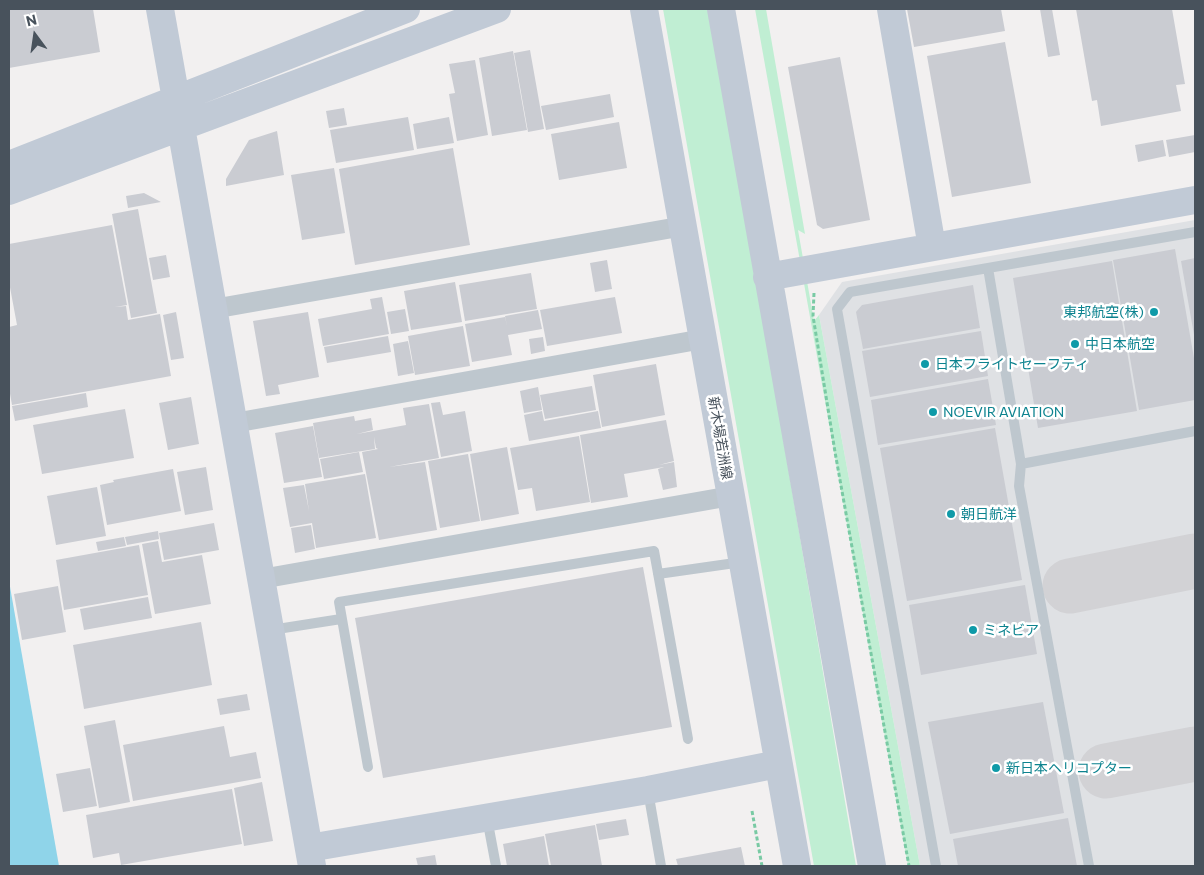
<!DOCTYPE html>
<meta charset="utf-8">
<style>
body{margin:0}
#map{position:relative;width:1204px;height:875px;overflow:hidden;background:#f2f0f0;font-family:Commissioner,sans-serif}
canvas{display:block}
.frame{position:absolute;inset:0;border:10px solid #48525c;pointer-events:none}
.north{position:absolute;left:10px;top:10px;width:50px;height:50px;-webkit-text-stroke:4px #fff;paint-order:stroke;rotate:346deg;font-size:14px;font-weight:700;line-height:20px;text-align:center;color:#48525c}
.north::after{content:'';display:block;margin:auto;width:18px;height:22px;background:#48525c;clip-path:polygon(50% 0,100% 100%,50% 72%,0 100%)}
</style>
<div id="map">
<canvas width="1204" height="875"></canvas>
<div class="frame"></div>
<div class="north">N</div>
</div>
<script>
const ctx = document.querySelector('canvas').getContext('2d');
ctx.lineJoin = 'round';
function paint(path, color) { ctx.fillStyle = color; ctx.fill(path, 'evenodd'); }
const shape = rows => new Path2D(rows.map(r => 'M' + r).join(''));
function trace(path, color, width, dash) { ctx.strokeStyle = color; ctx.lineWidth = width; ctx.lineCap = dash ? 'butt' : 'round'; ctx.setLineDash(dash || []); ctx.stroke(path); }
function drawText(font, color, halo, rows, align = 'center') {
  ctx.font = font + ' Commissioner,"Noto Sans JP",sans-serif'; ctx.lineWidth = 5; ctx.setLineDash([]); ctx.textBaseline = 'middle'; ctx.strokeStyle = halo; ctx.fillStyle = color; for (const [text, x, y, turn = 0] of rows) {
    ctx.save(); ctx.translate(x, y); ctx.rotate((+turn || 0) * Math.PI / 180); ctx.textAlign = isNaN(turn) ? turn : align; if (halo) ctx.strokeText(text, 0, 0); ctx.fillText(text, 0, 0); ctx.restore();
  }
}
const airport = shape([
 [1195,220,1195,866,920,866,819,315,842,282]
]);
const green = shape([
 [663,9,710,9,856,866,814,866],
 [755,9,766,9,805,234,798,230,814,321,819,315,920,866,908,866]
]);
const water = shape([
 [9,581,59,866,9,866]
]);
const taxiway = shape([
 [1070,586,1195,561],
 [1106,771,1195,754]
]);
const building = shape([
 [9,9,93,9,100,52,9,68],
 [907,9,1001,9,1005,31,914,47],
 [1040,9,1052,9,1060,55,1048,57],
 [1076,9,1172,9,1185,84,1176,85,1181,111,1101,126,1097,100,1092,101],
 [1005,42,1031,183,952,197,927,56],
 [530,50,544,129,528,132,514,53],
 [513,51,527,130,492,136,479,58],
 [840,57,870,220,823,229,817,225,788,67],
 [475,60,488,135,457,141,449,94,455,93,449,64],
 [610,94,614,117,546,130,541,106],
 [344,108,347,125,329,128,326,111],
 [408,117,414,150,336,163,330,130],
 [449,117,454,143,417,149,413,124],
 [619,122,627,168,559,180,551,134],
 [277,131,284,175,226,186,226,179,249,140],
 [1195,135,1195,152,1169,157,1166,140],
 [1163,140,1166,156,1138,162,1135,145],
 [453,148,470,245,355,265,339,169],
 [334,168,345,233,302,240,291,175],
 [144,193,161,202,128,208,126,196],
 [138,209,157,313,131,318,112,214],
 [112,225,127,305,115,307,126,306,128,320,160,314,171,376,12,405,9,388,9,327,17,325,9,282,9,244],
 [1175,249,1195,364,1195,400,1139,410,1113,260],
 [166,255,170,277,153,280,149,258],
 [1195,258,1195,334,1194,335,1181,261],
 [607,260,612,289,595,292,590,263],
 [1112,261,1137,411,1038,428,1013,278],
 [531,273,537,309,465,321,459,285],
 [455,282,462,322,411,330,404,291],
 [973,285,980,328,863,349,856,312,862,305],
 [382,297,389,334,323,346,318,319,372,309,370,299],
 [615,297,622,333,547,346,540,310],
 [405,309,409,331,391,334,387,312],
 [538,310,542,329,508,335,512,355,472,362,465,324,505,317,507,326,505,316],
 [176,312,184,358,171,360,163,315],
 [308,312,319,377,278,385,280,394,266,396,253,321],
 [463,326,470,366,415,375,408,336],
 [981,331,988,376,870,397,862,351],
 [388,336,391,352,327,363,324,347],
 [543,337,545,351,531,354,529,339],
 [408,341,414,373,398,376,393,344],
 [656,364,665,415,602,427,593,375],
 [988,379,996,425,878,445,871,400],
 [592,386,596,410,545,419,540,395],
 [538,387,542,410,524,413,520,391],
 [86,393,88,407,15,421,12,406],
 [191,397,199,444,168,450,159,403],
 [440,402,443,415,465,411,472,451,441,457,431,403],
 [429,404,439,458,389,467,425,462,437,530,379,540,362,452,378,449,376,448,374,437,375,449,319,458,313,423,354,416,355,421,371,418,373,430,357,434,406,425,403,408],
 [125,409,134,458,42,474,33,425],
 [542,411,544,421,598,411,601,428,529,441,524,415],
 [666,420,674,461,659,465,674,462,677,487,663,490,658,469,664,467,624,474,628,497,591,503,580,435],
 [313,426,322,477,284,483,275,433],
 [995,428,1022,580,907,601,880,448],
 [579,436,590,502,536,511,532,488,518,490,510,448],
 [507,447,519,514,481,521,470,454],
 [359,452,363,472,324,479,320,459],
 [468,454,480,521,440,528,428,461],
 [206,467,213,510,185,515,177,472],
 [173,469,181,511,107,525,100,485,114,482,113,480],
 [365,474,376,538,316,548,312,523,290,527,283,488,304,485,309,511,305,484],
 [97,487,106,536,56,545,47,496],
 [214,523,219,550,164,560,159,533],
 [311,525,315,549,295,553,291,528],
 [158,531,159,539,127,545,125,537],
 [124,537,126,546,98,551,96,542],
 [158,541,162,562,202,555,211,604,155,614,142,544],
 [139,545,148,595,64,610,56,560],
 [643,567,672,727,383,778,355,618],
 [1025,585,1037,654,921,675,909,605],
 [58,586,66,632,22,640,14,594],
 [148,597,152,618,84,630,80,609],
 [201,622,212,685,84,709,73,645],
 [247,694,250,710,220,715,217,699],
 [1043,702,1064,813,950,834,928,722],
 [115,720,130,802,99,808,84,726],
 [224,726,230,757,256,752,261,778,133,801,123,745],
 [90,768,97,806,63,812,56,774],
 [262,782,273,841,244,846,234,788],
 [232,789,242,844,121,865,119,853,93,858,86,815],
 [1068,818,1077,866,958,866,953,839],
 [626,819,629,835,599,840,596,824],
 [595,825,602,866,551,866,545,834],
 [544,836,549,866,507,866,503,844],
 [741,847,745,866,678,866,676,859],
 [435,855,437,866,418,866,416,858]
]);
const path = shape([
 [814,293,813,316,835,452,909,866],
 [752,811,762,866]
]);
const lane = shape([
 [988,268,1021,464],
 [658,574,742,562],
 [271,630,341,619],
 [368,767,339,602,654,551,688,739],
 [648,791,661,866],
 [487,818,496,866],
 [936,866,837,309,850,292,1195,232],
 [1089,866,1019,486,1021,464,1195,431]
]);
const street = shape([
 [213,309,684,226],
 [234,423,703,339],
 [261,579,731,496]
]);
const secondary = shape([
 [160,9,312,866],
 [644,9,797,866],
 [721,9,872,866],
 [891,9,932,247],
 [9,165,406,9],
 [9,191,497,9],
 [767,277,1195,200],
 [309,848,648,790,778,764]
]);
const markers = [
 [1154,312,5,"#0f9aa8"],
 [1075,344,5,"#0f9aa8"],
 [925,364,5,"#0f9aa8"],
 [933,412,5,"#0f9aa8"],
 [951,514,5,"#0f9aa8"],
 [973,630,5,"#0f9aa8"],
 [996,768,5,"#0f9aa8"]
];
const cultureNames = [
 ["東邦航空(株)",1144,312,"right"],
 ["中日本航空",1085,344],
 ["日本フライトセーフティ",935,364],
 ["NOEVIR AVIATION",943,412],
 ["朝日航洋",961,514],
 ["ミネビア",983,630],
 ["新日本ヘリコプター",1006,768]
];
const streetNames = [
 ["新木場若洲線",720,438,80]
];
paint(airport, '#dfe1e4');
paint(green, '#c0eed3');
paint(water, '#8fd4e9');
trace(taxiway, '#d2d2d5', 55);
paint(building, '#caccd2');
trace(path, '#79caa4', 3, [4, 2.5]);
trace(lane, '#bec7ce', 10);
trace(street, '#bec7ce', 20);
trace(secondary, '#c1cad6', 28);
for (const [x, y, r, color] of markers) { const dot = new Path2D(); dot.arc(x, y, r, 0, 2 * Math.PI); ctx.fillStyle = color; ctx.fill(dot); trace(dot, '#fff', 2); }
drawText('14px', '#0d838f', '#fff', cultureNames, 'left');
drawText('14px', '#48525c', '#fff', streetNames);
</script>
